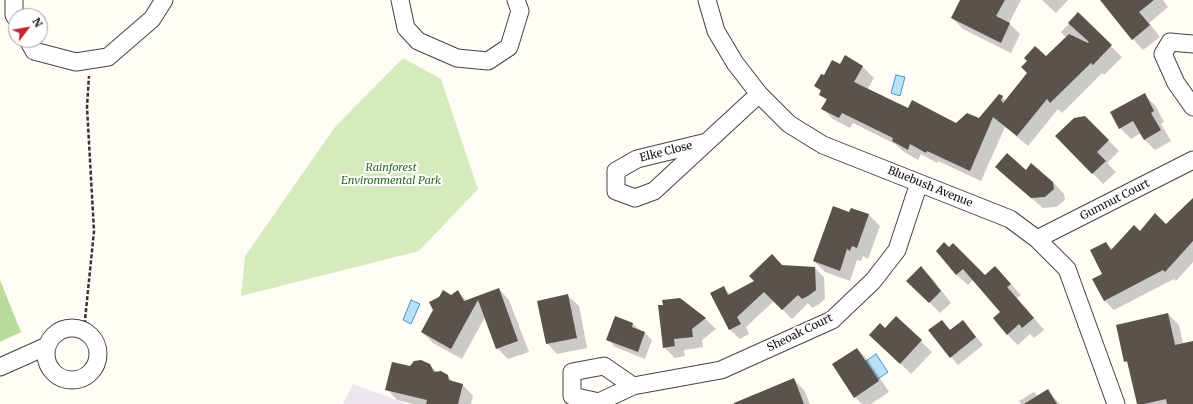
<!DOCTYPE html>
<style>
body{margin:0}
#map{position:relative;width:1193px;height:404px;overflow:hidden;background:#fffdf5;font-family:Merriweather,serif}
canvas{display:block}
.north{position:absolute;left:8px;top:8px;width:40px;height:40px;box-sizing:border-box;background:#fff;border:1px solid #a0a0a0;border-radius:50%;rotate:59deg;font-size:11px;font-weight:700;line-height:16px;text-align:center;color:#111}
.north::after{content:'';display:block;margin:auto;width:14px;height:18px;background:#c4262e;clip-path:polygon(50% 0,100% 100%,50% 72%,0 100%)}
</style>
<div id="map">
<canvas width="1193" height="404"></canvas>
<div class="north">N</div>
</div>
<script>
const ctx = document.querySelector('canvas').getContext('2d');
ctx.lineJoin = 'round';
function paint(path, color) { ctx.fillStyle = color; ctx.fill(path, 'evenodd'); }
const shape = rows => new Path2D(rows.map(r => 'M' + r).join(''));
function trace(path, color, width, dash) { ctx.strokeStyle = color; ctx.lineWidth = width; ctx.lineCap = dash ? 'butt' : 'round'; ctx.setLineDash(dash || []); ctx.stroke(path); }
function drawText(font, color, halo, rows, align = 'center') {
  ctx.font = font + ' Merriweather,serif'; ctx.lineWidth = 4; ctx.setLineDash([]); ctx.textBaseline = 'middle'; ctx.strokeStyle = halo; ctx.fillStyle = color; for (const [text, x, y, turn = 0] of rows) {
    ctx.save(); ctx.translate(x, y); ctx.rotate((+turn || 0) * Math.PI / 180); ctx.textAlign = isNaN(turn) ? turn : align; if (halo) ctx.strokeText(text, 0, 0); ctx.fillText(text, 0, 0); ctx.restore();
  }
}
const industrial = shape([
 [353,384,407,404,343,404]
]);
const green = shape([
 [403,58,441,79,478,189,419,251,241,296,245,256,335,127]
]);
const forest = shape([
 [0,280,21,332,0,342]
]);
const water = shape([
 [896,75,905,77,900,96,891,93,896,75],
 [411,300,420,304,411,324,403,320,411,300],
 [876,354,888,372,878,379,866,361,876,354]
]);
const shadow = shape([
 [961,0,1021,0,1009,23,1020,34,1011,53,963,29,952,18],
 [1042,0,1068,0,1056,13],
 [1101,0,1163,0,1168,7,1149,23,1160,37,1143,50,1133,39],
 [1078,14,1122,57,1104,75,1102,73,1062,113,1058,109,1028,146,1005,127,981,181,938,161,937,163,921,154,918,160,904,152,895,144,853,123,850,128,833,119,823,109,827,101,820,94,821,92,815,86,824,77,840,66,845,57,863,67,874,78,867,90,909,110,956,125,980,120,1002,97,1006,101,1046,58,1066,38,1061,32],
 [1144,95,1155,105,1164,122,1161,124,1171,141,1155,150,1144,139,1141,133,1131,139,1120,128],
 [1085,117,1119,151,1107,163,1116,172,1103,184,1057,136],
 [996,167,1026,171,1053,182,1064,194,1065,200,1056,207,1043,208,1007,178],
 [1193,207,1193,262,1176,281,1174,279,1114,310,1104,300,1103,274,1106,243,1113,250,1140,232,1166,225],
 [851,209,869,215,880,226,868,259,863,256,861,261,857,260,850,281,825,272,814,261,849,214],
 [937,251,985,276,995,267,1021,295,1017,298,1044,330,1034,338,1030,334,1018,345,1007,334,1001,312,973,280,968,285,957,275],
 [782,266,815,268,824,277,825,299,818,305,812,308,808,303,792,319,774,301,746,327,749,334,740,339,730,330,711,294,723,287,731,295],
 [921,267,932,278,951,303,940,313,908,281],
 [499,289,509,300,529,352,508,359,497,348,485,317,462,359,433,343,422,332,451,296,458,292,467,301],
 [568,296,579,306,587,348,557,354,547,343],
 [659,306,705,318,716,329,702,340,703,347,684,350,685,356,675,358,664,347],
 [1168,314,1179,325,1183,344,1193,342,1193,404,1138,404,1129,365,1125,361],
 [896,317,932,352,911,374,882,345,885,329],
 [942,321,951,331,963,321,970,329,983,345,958,365,951,357,930,330],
 [633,324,640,331,645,333,652,340,645,359,615,347,608,339],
 [857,349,868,360,889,392,871,404,862,404,855,397],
 [429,364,437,372,447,376,454,383,463,385,473,396,471,404,413,404,397,400,387,389,410,367],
 [793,379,804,390,810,404,734,404],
 [1047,391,1060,404,1021,404,1019,401,1034,392,1038,396]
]);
const building = shape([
 [960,0,1005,0,996,16,1010,23,1001,43,951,18],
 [1100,0,1154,0,1139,12,1150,25,1132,40],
 [1078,12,1112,45,1093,65,1091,63,1050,103,1047,99,1017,136,993,117,970,171,927,151,926,153,910,144,908,150,892,141,893,138,842,113,839,118,821,109,827,99,819,95,821,90,814,86,821,74,824,75,832,60,840,64,845,55,863,66,854,82,908,108,912,100,956,123,967,113,979,118,999,94,1003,96,1001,100,1003,103,1027,73,1021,67,1027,61,1024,58,1035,46,1046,56,1069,34,1088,43,1089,42,1068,23],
 [1145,93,1154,111,1151,113,1161,130,1144,140,1133,121,1119,129,1110,112],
 [1085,116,1109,140,1097,152,1106,161,1092,174,1055,136,1074,118],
 [1007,153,1026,170,1031,163,1053,182,1054,189,1045,197,1031,198,995,167],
 [1193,198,1193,241,1165,272,1163,270,1104,301,1092,279,1102,274,1090,250,1106,242,1111,250,1134,225,1140,231,1155,213,1166,224],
 [833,206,849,212,851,208,869,214,857,248,852,246,850,251,847,249,840,271,813,261],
 [944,242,949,247,953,243,985,275,995,266,1011,284,1007,287,1034,318,1022,328,1019,324,1007,335,993,318,1000,312,963,269,956,275,936,251],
 [772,254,782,265,815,267,816,290,808,296,802,299,798,295,782,310,764,292,737,317,741,324,729,330,710,293,724,286,728,295,754,281,749,276],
 [921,266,941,291,929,303,906,281],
 [499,288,518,341,496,349,478,300,451,349,421,332,433,310,429,302,439,297,443,290,451,295,458,290,464,301],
 [568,294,577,338,546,344,537,301],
 [680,298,706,318,692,329,693,337,674,339,675,346,663,348,658,305,663,305,662,300],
 [1168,313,1175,345,1193,341,1193,404,1167,404,1166,399,1144,404,1137,404,1127,361,1124,362,1116,325],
 [615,316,633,323,632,327,645,332,638,352,606,340],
 [896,316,922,340,900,364,869,335,880,323,885,328],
 [942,320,950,330,963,320,976,337,950,358,928,330],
 [857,348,879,381,854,398,832,364],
 [421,360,430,364,434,372,441,371,448,375,449,380,463,384,458,404,426,404,427,400,385,390,392,362,410,366,414,361],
 [794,378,804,404,734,404,734,403],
 [1048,389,1057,404,1024,404]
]);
const path = shape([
 [84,330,94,231,87,107,89,76]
]);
const minor = shape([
 [14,0,14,15,16,18],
 [400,0,406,28,418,41,457,58,488,61,509,47,520,11,516,0],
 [707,0,716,31,735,63,759,94,789,124,823,145,1010,219,1037,239,1067,269,1116,404],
 [28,40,34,51,76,62,108,57,152,19,164,0],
 [1193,44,1170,42,1163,54,1176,83,1193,107],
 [707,142,637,159,616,171,616,191,635,198,654,191,759,94],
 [1037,239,1193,160],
 '46 354a26 26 0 1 1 52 0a26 26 0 1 1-52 0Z',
 [0,367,47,346],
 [633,386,604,366,572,372,572,396,599,402,633,386,721,370,832,320,873,281,897,250,919,183]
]);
const streetNames = [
 ["Elke Close",666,152,-14],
 ["Bluebush Avenue",930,187,22],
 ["Gumnut Court",1115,200,-27],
 ["Sheoak Court",800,333,-26]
];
const parkNames = [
 ["Rainforest",391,168],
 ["Environmental Park",391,181]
];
paint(industrial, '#eee6ef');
paint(green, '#d5ebbd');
paint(forest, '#b9dc9c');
paint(water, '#b9e0f7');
trace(water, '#3f96cf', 1);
paint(shadow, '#0003');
paint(building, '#5a524d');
trace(minor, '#444', 19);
trace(path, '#333', 2.5, [4, 2]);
trace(minor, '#fff', 17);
drawText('11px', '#111', '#fff', streetNames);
drawText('italic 11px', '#2f6b1f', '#fff', parkNames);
</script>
